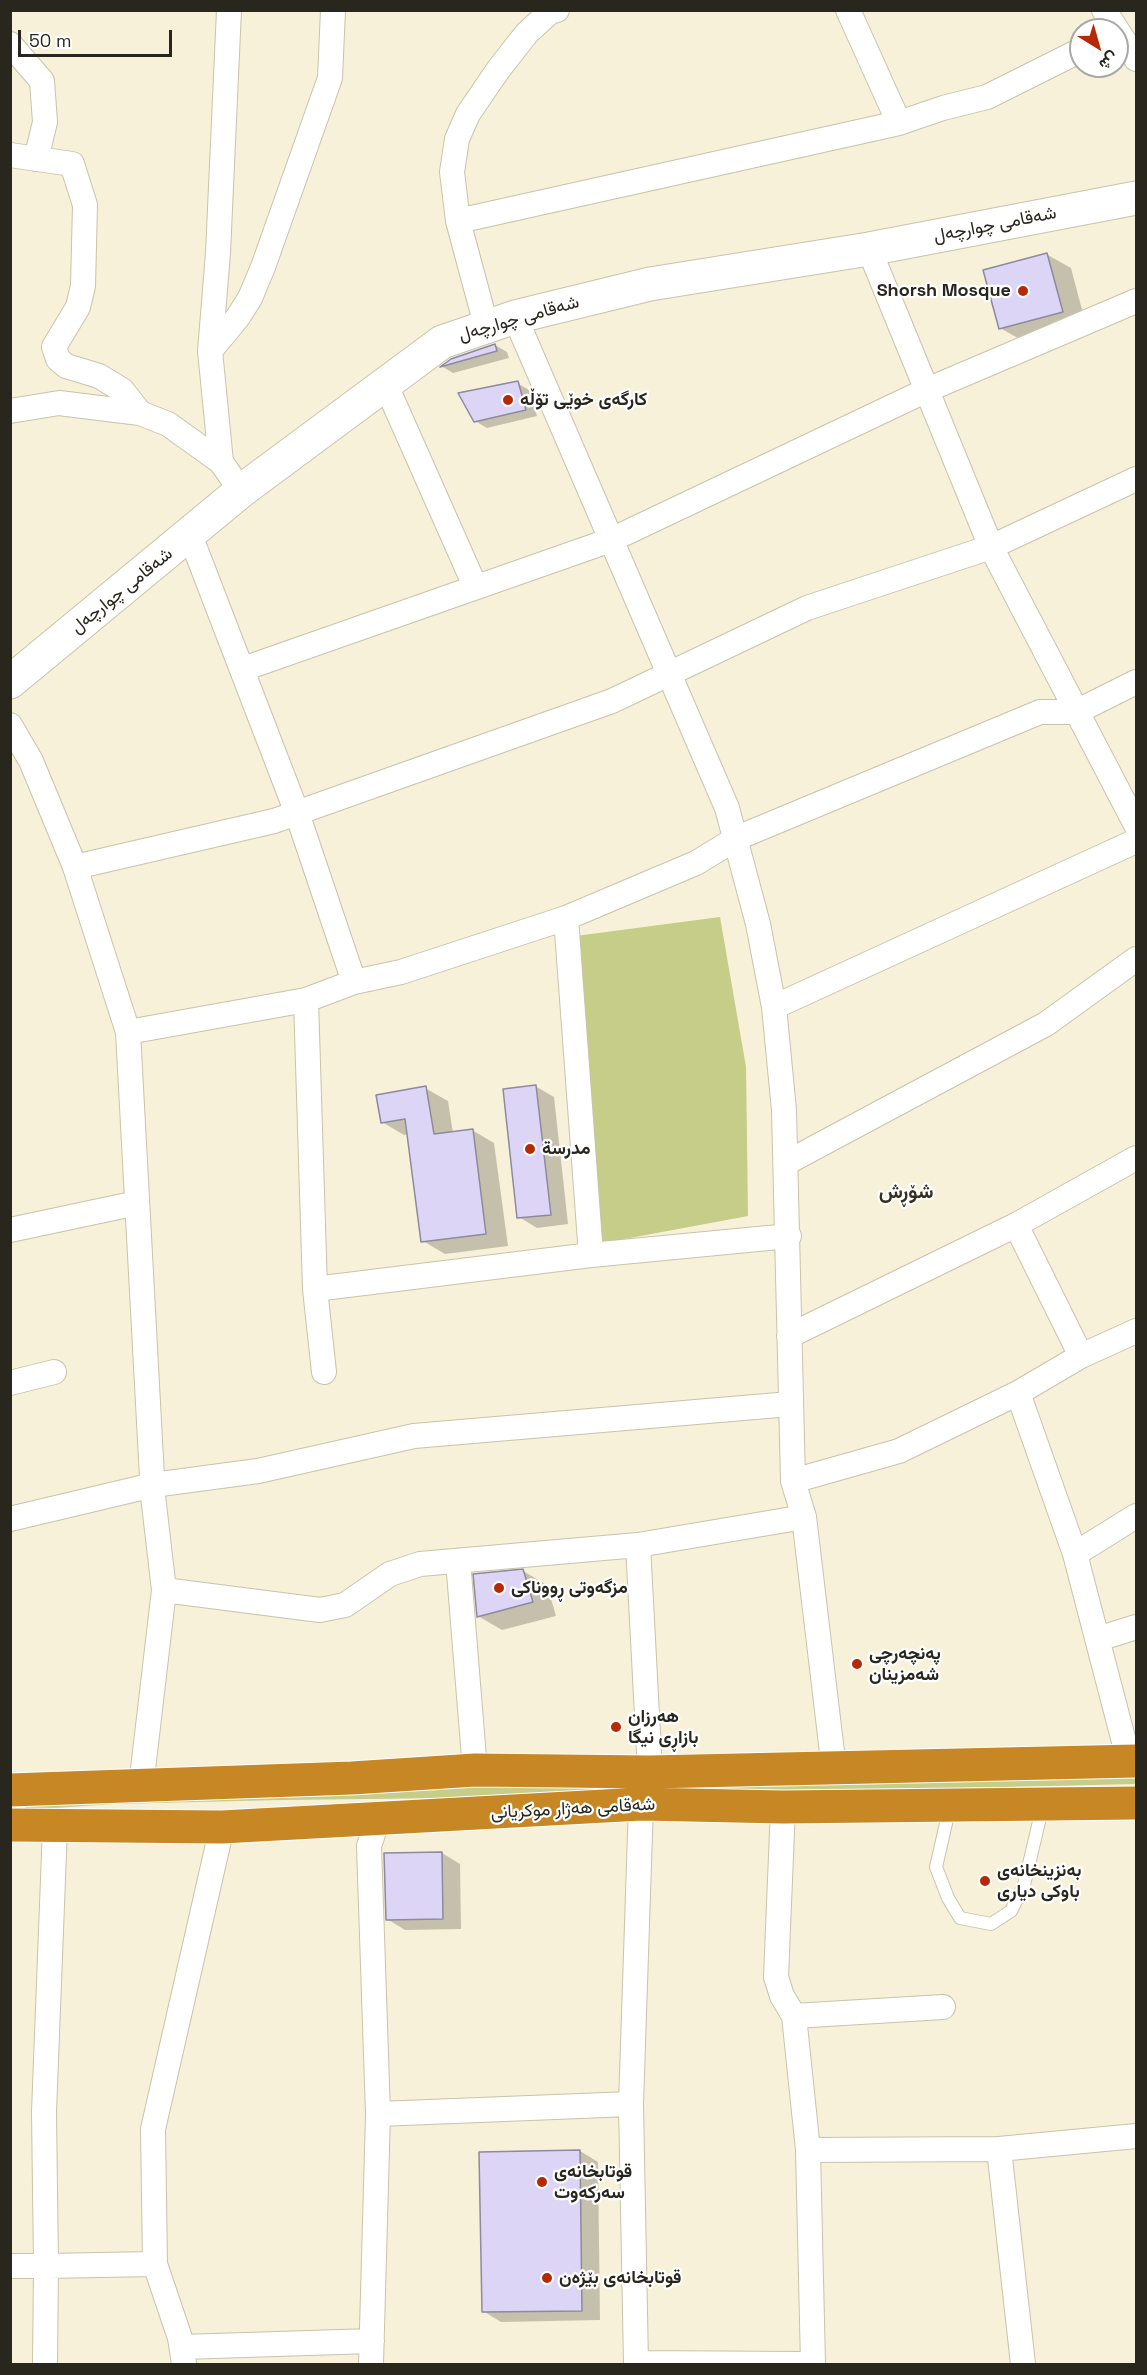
<!DOCTYPE html>
<meta charset="utf-8">
<style>
body{margin:0}
#map{position:relative;width:1147px;height:2375px;overflow:hidden;background:#f6f1d8;font-family:"Space Grotesk",Vazirmatn,sans-serif}
canvas{display:block}
.frame{position:absolute;inset:0;border:12px solid #28261d;pointer-events:none}
.north{position:absolute;left:1069px;top:18px;width:60px;height:60px;box-sizing:border-box;background:#fff;border:2px solid #a9a8a5;border-radius:50%;rotate:143deg;font-size:16px;font-weight:700;line-height:24px;text-align:center;color:#28261d}
.north::after{content:'';display:block;margin:auto;width:21px;height:27px;background:#b52a05;clip-path:polygon(50% 0,100% 100%,50% 72%,0 100%)}
.scale{position:absolute;left:18px;top:30px;width:154px;height:27px;box-sizing:border-box;border:3px solid #28261d;border-top:0;padding-left:8px;font-size:18px;line-height:21px;white-space:nowrap;color:#28261d;-webkit-text-stroke:4px #fff;paint-order:stroke}
</style>
<div id="map">
<canvas width="1147" height="2375"></canvas>
<div class="frame"></div>
<div class="north">ش</div>
<div class="scale">50 m</div>
</div>
<script>
const ctx = document.querySelector('canvas').getContext('2d');
ctx.lineJoin = 'round';
function paint(path, color) { ctx.fillStyle = color; ctx.fill(path, 'evenodd'); }
const shape = rows => new Path2D(rows.map(r => 'M' + r).join(''));
function trace(path, color, width, dash) { ctx.strokeStyle = color; ctx.lineWidth = width; ctx.lineCap = dash ? 'butt' : 'round'; ctx.setLineDash(dash || []); ctx.stroke(path); }
function drawText(font, color, halo, rows, align = 'center') {
  ctx.font = font + ' "Space Grotesk",Vazirmatn,sans-serif'; ctx.lineWidth = 4.5; ctx.setLineDash([]); ctx.textBaseline = 'middle'; ctx.strokeStyle = halo; ctx.fillStyle = color; for (const [text, x, y, turn = 0] of rows) {
    ctx.save(); ctx.translate(x, y); ctx.rotate((+turn || 0) * Math.PI / 180); ctx.textAlign = isNaN(turn) ? turn : align; if (halo) ctx.strokeText(text, 0, 0); ctx.fillText(text, 0, 0); ctx.restore();
  }
}
const green = shape([
 [720,917,746,1067,748,1216,603,1243,568,937],
 [1136,1765,1136,1784,615,1796,282,1800,113,1804,26,1810,26,1803,33,1799]
]);
const shadow = shape([
 [1046,254,1071,268,1086,325,1025,342,1000,328],
 [495,345,507,352,509,358,453,373,443,367,452,360],
 [517,383,529,390,537,416,487,428,475,421],
 [535,1086,554,1097,568,1224,537,1228,519,1217],
 [425,1088,448,1101,453,1133,472,1130,494,1143,508,1246,445,1254,423,1241,409,1134,404,1135,382,1122],
 [523,1571,547,1585,556,1616,502,1630,478,1616],
 [442,1853,460,1864,461,1929,405,1930,387,1919],
 [580,2151,598,2162,600,2320,501,2322,483,2311]
]);
const building = shape([
 [1047,253,1063,312,999,329,983,270,1047,253],
 [495,344,497,351,440,367,451,359,495,344],
 [518,381,526,410,474,422,458,393,518,381],
 [536,1085,551,1215,517,1218,503,1089,536,1085],
 [426,1086,434,1134,473,1129,486,1234,421,1242,405,1119,381,1123,376,1095,426,1086],
 [523,1569,533,1602,477,1617,473,1574,523,1569],
 [442,1852,443,1919,386,1920,384,1853,442,1852],
 [580,2150,582,2311,482,2312,479,2152,580,2150]
]);
const lane = shape([
 [950,1806,936,1867,948,1898,960,1918,991,1924,1011,1911,1024,1885,1043,1805]
]);
const street = shape([
 [229,10,218,253,210,351,221,462,241,491],
 [848,10,899,123],
 [1104,10,1117,30],
 [1117,30,1136,59],
 [10,44,42,81,45,122,36,159],
 [10,155,72,164,85,205,83,286,78,307,54,347,58,359,66,366,99,376,122,390,140,413],
 [458,221,899,123,943,108,987,97,1081,50],
 [869,249,991,547,1136,825],
 [515,317,727,808,758,924,774,1007,784,1110,793,1481,804,1517,834,1769],
 [486,325,458,221,452,172,457,139,468,114,498,70,527,33,550,12,557,10],
 [210,351,238,317,250,298,263,267,330,78,333,10],
 [385,383,475,586],
 [10,411,59,403,140,413,168,424,221,462],
 [190,535,297,813,354,982],
 [243,669,611,540,927,390,1136,301],
 [10,725,31,761,75,867,128,1032,153,1496,164,1590,141,1786],
 [75,867,274,821,612,701,807,608,991,547,1136,479],
 [566,918,591,1255],
 [306,1000,315,1289,324,1372],
 [774,1007,1136,841],
 [128,1032,306,1000,354,982,401,972,566,918,696,863,737,838,1040,712,1076,712,1136,682],
 [786,1163,1046,1024,1136,959],
 [1016,1225,1081,1356],
 [10,1230,137,1203],
 [315,1289,591,1255,789,1236],
 [789,1336,1016,1225,1136,1158],
 [10,1383,54,1372],
 [1018,1393,1075,1554,1129,1761],
 [793,1481,899,1451,1018,1393,1081,1356,1136,1331],
 [10,1519,153,1485,258,1471,414,1436,790,1404],
 [638,1545,650,1772],
 [1075,1554,1136,1516],
 [458,1561,475,1770],
 [164,1590,320,1610,345,1605,390,1574,420,1564,638,1545,804,1517],
 [1098,1639,1136,1627],
 [783,1807,776,1977,782,1996,794,2016,808,2150,813,2364],
 [55,1827,44,2112,46,2266,155,2264],
 [794,2016,943,2007],
 [378,2114,631,2104],
 [999,2149,1023,2364],
 [808,2150,999,2149,1136,2136],
 [10,2266,46,2266,45,2364],
 [182,2347,372,2341],
 [636,2363,799,2364],
 [184,2364,180,2338,155,2264,153,2129,222,1827],
 [371,2364,378,2114,369,1846,378,1819],
 [636,2364,631,2104,641,1804]
]);
const secondary = shape([
 [10,682,241,491,442,342,515,317,650,284,869,249,1136,198]
]);
const highway = shape([
 [10,1790,352,1778,475,1770,650,1772,1136,1761],
 [10,1825,222,1827,641,1804,783,1807,1136,1803]
]);
const markers = [
 [1023,291,6,"#b52a05"],
 [508,400,6,"#b52a05"],
 [530,1149,6,"#b52a05"],
 [499,1588,6,"#b52a05"],
 [857,1664,6,"#b52a05"],
 [616,1727,6,"#b52a05"],
 [985,1881,6,"#b52a05"],
 [542,2182,6,"#b52a05"],
 [547,2278,6,"#b52a05"]
];
const streetNames = [
 ["شەقامی چوارچەل",995,225,-11],
 ["شەقامی چوارچەل",519,319,-16],
 ["شەقامی چوارچەل",122,591,-39],
 ["شەقامی ھەژار موکریانی",573,1809,-3]
];
const poiNames = [
 ["Shorsh Mosque",1011,291,"right"],
 ["کارگەی خوێی تۆڵە",520,400],
 ["مدرسة",542,1149],
 ["مزگەوتی ڕووناکی",511,1588],
 ["پەنچەرچی",869,1654],
 ["شەمزینان",869,1675],
 ["هەرزان",628,1717],
 ["بازاڕی نیگا",628,1738],
 ["بەنزینخانەی",997,1871],
 ["باوکی دیاری",997,1892],
 ["قوتابخانەی",554,2172],
 ["سەرکەوت",554,2193],
 ["قوتابخانەی بێژەن",559,2278]
];
const neighbourhoodNames = [
 ["شۆڕش",906,1193]
];
paint(green, '#c5cd89');
paint(shadow, '#0003');
paint(building, '#ddd5f6');
trace(building, '#8d899e', 1.5);
trace(lane, '#c8c3ab', 14);
trace(street, '#c8c3ab', 26);
trace(secondary, '#c8c3ab', 35);
trace(highway, '#fff', 35);
trace(lane, '#fff', 12);
trace(street, '#fff', 24);
trace(secondary, '#fff', 33);
trace(highway, '#c78724', 33);
for (const [x, y, r, color] of markers) { const dot = new Path2D(); dot.arc(x, y, r, 0, 2 * Math.PI); ctx.fillStyle = color; ctx.fill(dot); trace(dot, '#fff', 2); }
drawText('18px', '#28261d', '#fff', streetNames);
drawText('bold 18px', '#28261d', '#fff', poiNames, 'left');
drawText('bold 20px', '#35301d', '#fff', neighbourhoodNames);
</script>
